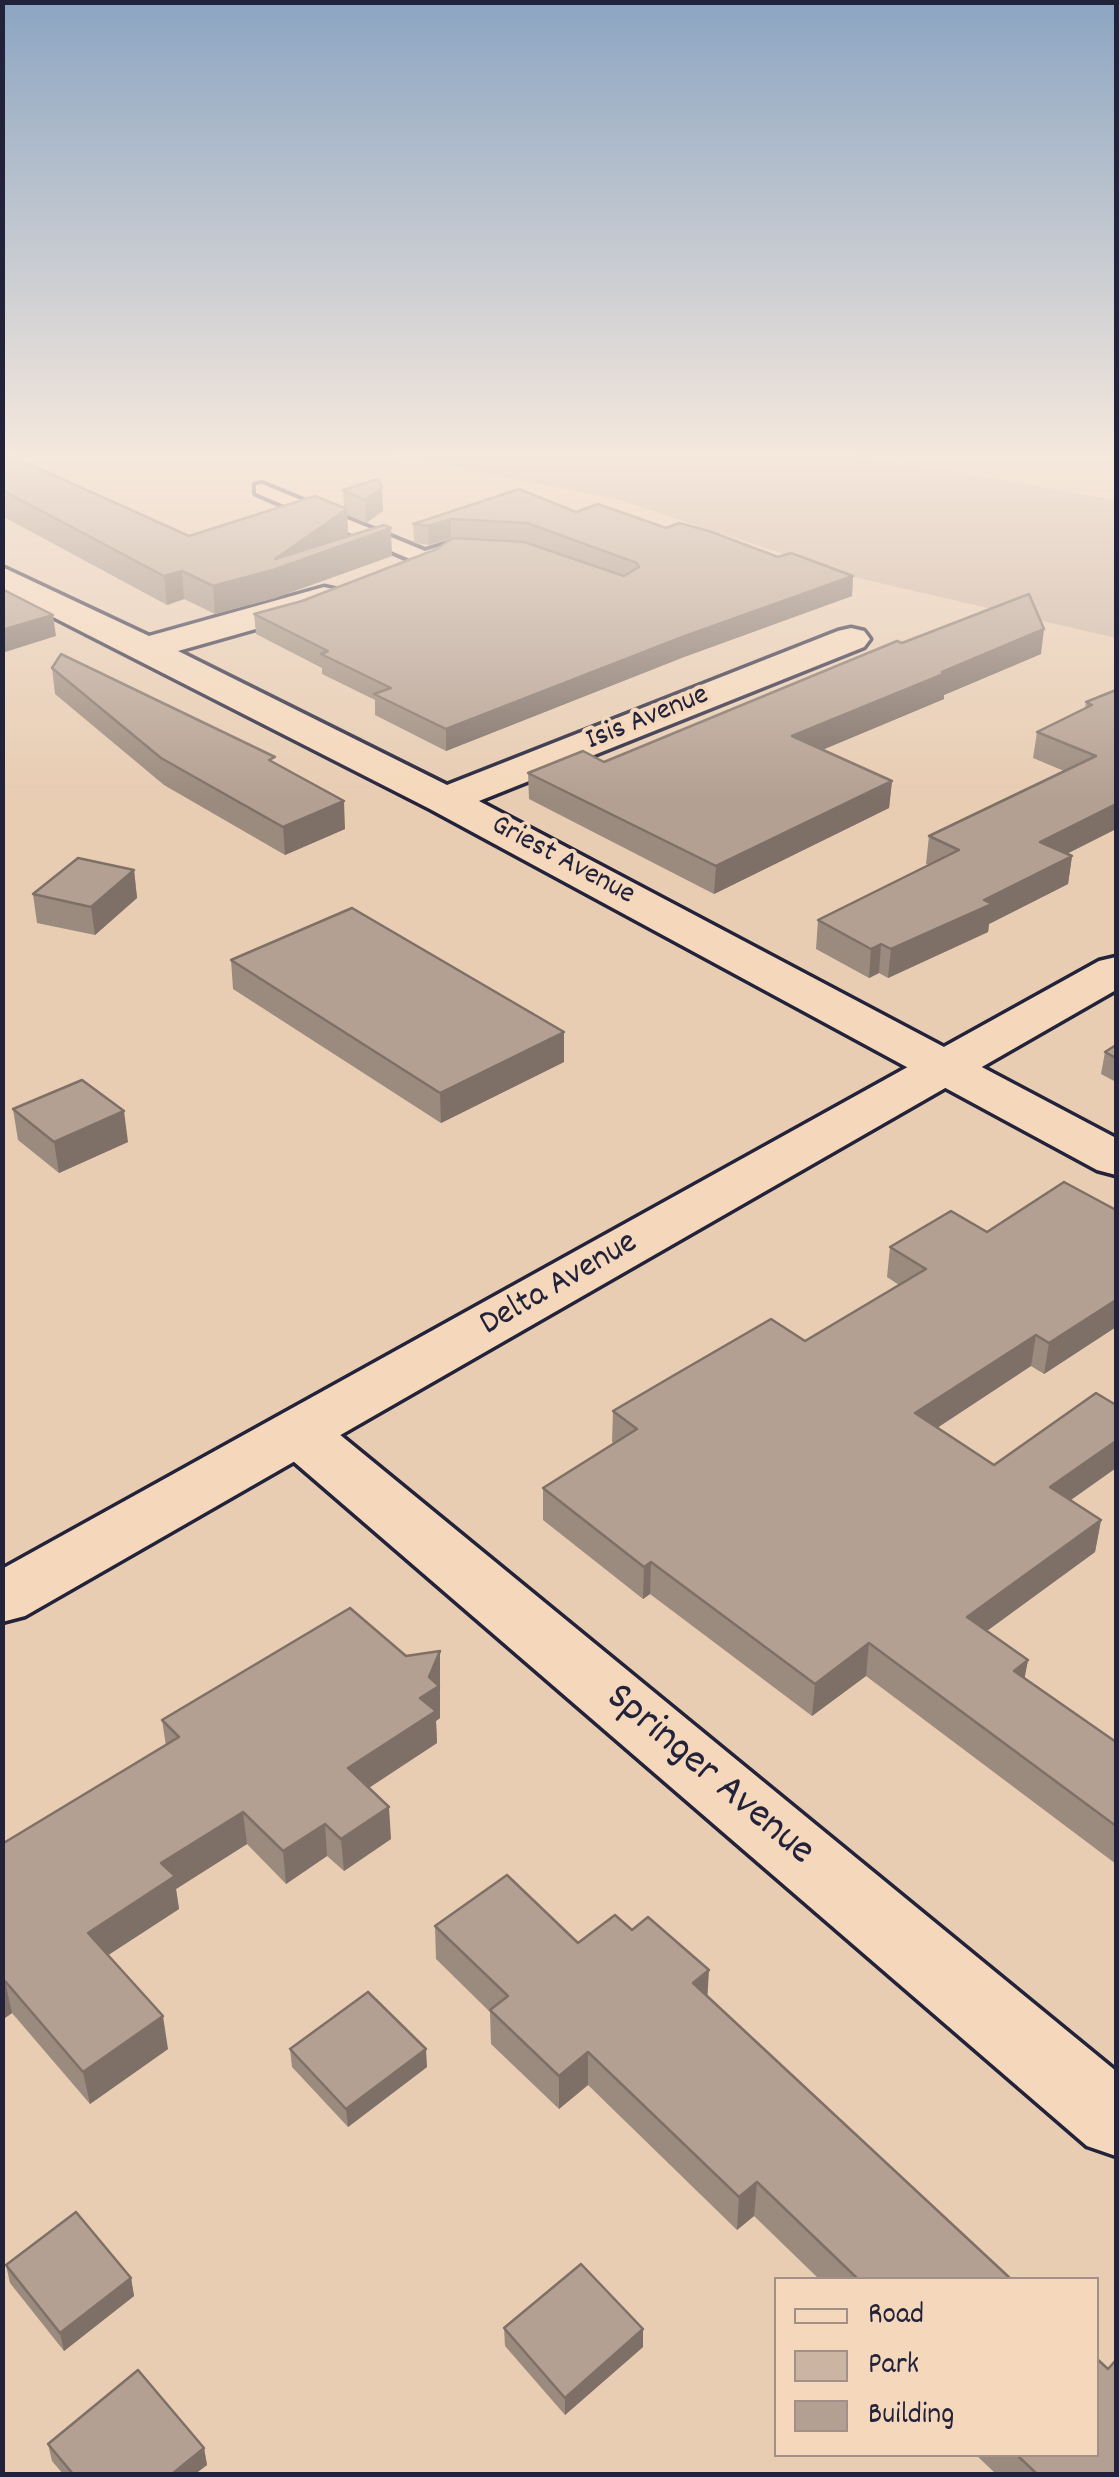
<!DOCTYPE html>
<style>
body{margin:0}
#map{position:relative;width:1119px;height:2477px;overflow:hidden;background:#e8cdb3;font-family:Dekko,sans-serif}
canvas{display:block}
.frame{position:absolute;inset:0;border:5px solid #22223b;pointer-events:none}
.legend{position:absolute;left:774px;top:2277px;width:325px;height:180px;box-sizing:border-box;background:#f5d8bb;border:2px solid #a18f88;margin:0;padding:12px 18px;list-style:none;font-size:30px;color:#22223b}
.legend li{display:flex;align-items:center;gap:20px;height:50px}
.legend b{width:50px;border:2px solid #a18f88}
</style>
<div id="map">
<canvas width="1119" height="2477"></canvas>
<div class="frame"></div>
<ul class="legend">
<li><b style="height:12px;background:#f5d8bb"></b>Road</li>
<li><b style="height:28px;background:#cbb4a2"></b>Park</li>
<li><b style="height:28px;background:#b4a093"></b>Building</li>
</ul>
</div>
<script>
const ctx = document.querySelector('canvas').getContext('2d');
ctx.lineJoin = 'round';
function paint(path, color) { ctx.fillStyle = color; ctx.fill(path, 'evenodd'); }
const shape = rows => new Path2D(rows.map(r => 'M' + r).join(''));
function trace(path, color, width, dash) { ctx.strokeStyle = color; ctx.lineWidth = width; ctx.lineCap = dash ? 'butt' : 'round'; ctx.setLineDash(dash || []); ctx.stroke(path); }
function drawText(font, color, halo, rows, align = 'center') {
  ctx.font = font + ' Dekko,sans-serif'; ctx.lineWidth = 8; ctx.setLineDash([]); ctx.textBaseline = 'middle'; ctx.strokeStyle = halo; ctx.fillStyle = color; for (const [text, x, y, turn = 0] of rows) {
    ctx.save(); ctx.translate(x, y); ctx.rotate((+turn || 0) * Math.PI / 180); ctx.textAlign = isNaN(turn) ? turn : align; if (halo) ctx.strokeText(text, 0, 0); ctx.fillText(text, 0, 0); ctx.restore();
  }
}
const green = shape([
 [370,451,832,451,1116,500,1116,638,854,577,616,499]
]);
const service = shape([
 [262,484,425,551,454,542,463,548,431,562,417,562,256,493,256,485,262,484]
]);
const minor = shape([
 [2,567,149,636,324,587,337,590,342,598,337,606,178,651,447,785,838,631,851,628,864,631,870,639,864,647,479,801,1116,1138,1116,1175,1097,1170,430,809,2,591,2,567],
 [300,1414,322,1420,1116,2071,1116,2156,1087,2146,278,1448,270,1434,278,1420,300,1414]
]);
const tertiary = shape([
 [1116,957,1116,990,25,1616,2,1622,2,1569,1099,961,1116,957]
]);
const wall = shape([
 [2,452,189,536,344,508,343,490,378,479,383,511,366,523,347,515,348,536,392,556,275,598,215,614,184,599,167,605,2,516],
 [519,489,576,512,666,528,853,576,852,596,684,657,446,751,375,715,375,700,322,674,322,668,256,634,254,614,302,601,437,549,453,538,429,545,414,543,413,524],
 [474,539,527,542,556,553],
 [902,643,1041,654,944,695,944,699,822,750,892,781,889,808,714,894,529,799,528,773,604,762],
 [52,668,345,829,285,855,164,785,55,694],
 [1116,690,1116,829,1067,854,1072,856,1068,884,989,924,988,932,888,978,879,973,869,978,816,949,818,920,929,865,926,864,929,836,1064,771,1033,758,1037,732,1085,708,1086,702],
 [134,870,137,898,95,935,37,923,33,894],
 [231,960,564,1032,564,1062,441,1123,233,989],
 [1116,1045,1116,1082,1101,1074,1105,1052],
 [13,1109,128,1142,59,1173,18,1140],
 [1116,1210,1116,1327,1044,1374,1031,1366,937,1428,994,1465,1116,1468,1071,1500,1101,1520,1095,1552,987,1631,1028,1660,1024,1678,1116,1742,1116,1864,866,1676,812,1716,650,1594,643,1599,543,1520,543,1488,614,1443,612,1442,613,1411,805,1341,899,1285,887,1277,890,1247],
 [440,1651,440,1718,436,1721,437,1743,369,1788,391,1839,344,1871,327,1856,286,1884,247,1844,176,1889,179,1909,108,1955,168,2049,90,2104,12,2013,2,2020,2,1844,166,1746,162,1720,406,1656],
 [435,1926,578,1943,708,1996,1012,2280,820,2280,754,2216,737,2230,588,2085,559,2109,491,2044,490,2012,436,1959],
 [290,2049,427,2067,348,2127,292,2067],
 [6,2265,131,2278,134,2296,64,2351,10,2283],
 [504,2328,643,2329,643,2347,565,2415,505,2346],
 [48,2444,204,2448,207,2465,195,2474,63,2474,52,2461],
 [975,2454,1096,2454,1116,2474,996,2474]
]);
const shadedWall = shape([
 [382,488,383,511,366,523,365,500],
 [347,509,348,537,391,528,392,556,275,598,215,614,213,586,275,559],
 [451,519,451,538,429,545,428,526],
 [182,571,184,599,167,605,164,576],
 [853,576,852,596,684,657,446,751,446,729,685,636],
 [53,615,56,636,2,653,2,630],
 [1044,629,1041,654,944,695,944,699,791,763,792,736],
 [892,781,889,808,714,894,716,866],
 [344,801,345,829,285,855,283,827],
 [1116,804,1116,829,1036,869,1040,842],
 [1072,856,1068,884,989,924,988,932,888,978,891,949],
 [134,870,137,898,95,935,91,907],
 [881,944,879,973,869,978,871,949],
 [564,1032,564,1062,441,1123,440,1093],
 [124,1111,128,1142,59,1173,54,1142],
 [1116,1300,1116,1327,1044,1374,1049,1343],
 [1036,1335,1031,1366,911,1445,915,1413],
 [1116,1441,1116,1468,1045,1518,1050,1487],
 [1101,1520,1095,1552,962,1649,967,1617],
 [651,1562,650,1594,643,1599,644,1567],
 [869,1643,866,1676,812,1716,815,1684],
 [440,1651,440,1718,436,1721,437,1743,350,1800,348,1768,429,1677],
 [1028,1660,1022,1692,1014,1671],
 [389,1807,391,1839,344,1871,341,1839],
 [243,1812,247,1844,176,1889,179,1909,93,1965,88,1933,161,1863],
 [325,1824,327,1856,286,1884,283,1851],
 [709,1970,707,2004,693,1983],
 [5,1981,12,2013,2,2020,2,1982],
 [163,2016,168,2049,90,2104,83,2072],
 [426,2049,427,2067,348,2127,346,2109],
 [588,2052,588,2085,559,2109,559,2076],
 [757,2182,754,2216,737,2230,739,2197],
 [131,2278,134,2296,64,2351,60,2333],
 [643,2329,643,2347,565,2415,565,2398],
 [204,2448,207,2465,195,2474,172,2474]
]);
const building = shape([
 [2,452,189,536,315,496,347,509,275,559,384,525,391,528,273,570,213,586,182,571,164,576,2,490,2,452],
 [378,479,382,488,365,500,343,490,378,479],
 [519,489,576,512,598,504,666,528,679,523,709,531,778,557,791,553,853,576,685,636,446,729,374,694,391,688,321,654,328,651,254,614,302,601,437,549,453,538,524,542,624,576,639,567,637,563,527,523,451,519,428,526,413,524,519,489],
 [2,589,53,615,2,630,2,589],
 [1029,594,1044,629,942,672,946,673,792,736,892,781,716,866,528,773,583,751,604,762,897,641,902,643,1029,594],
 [61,654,275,757,269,760,344,801,283,827,161,758,52,668,61,654],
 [1116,690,1116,804,1040,842,1072,856,984,900,992,904,891,949,881,944,871,949,818,920,959,850,929,836,1096,756,1037,732,1092,705,1086,702,1116,690],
 [78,858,134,870,91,907,33,894,78,858],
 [352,908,564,1032,440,1093,231,960,352,908],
 [1116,1045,1116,1058,1105,1052,1116,1045],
 [82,1080,124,1111,54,1142,13,1109,82,1080],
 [1064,1182,1116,1210,1116,1300,1049,1343,1036,1335,915,1413,994,1465,1096,1393,1116,1405,1116,1441,1050,1487,1101,1520,967,1617,1028,1660,1014,1671,1116,1742,1116,1826,869,1643,815,1684,651,1562,644,1567,543,1488,637,1429,613,1411,671,1377,771,1319,805,1341,926,1269,890,1247,951,1211,987,1232,1064,1182],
 [350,1608,406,1656,440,1651,429,1677,439,1686,420,1698,436,1711,348,1768,389,1807,341,1839,325,1824,283,1851,243,1812,161,1863,175,1876,88,1933,163,2016,83,2072,5,1981,2,1982,2,1844,179,1737,162,1720,350,1608],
 [507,1875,578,1943,615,1915,632,1930,648,1917,709,1970,693,1983,1012,2280,859,2280,757,2182,739,2197,588,2052,559,2076,490,2010,508,1996,435,1926,507,1875],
 [368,1992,426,2049,346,2109,290,2049,368,1992],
 [76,2212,131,2278,60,2333,6,2265,76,2212],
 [581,2264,643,2329,565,2398,504,2328,581,2264],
 [1096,2358,1108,2369,1116,2360,1116,2474,1037,2474,1016,2454,1096,2454,1096,2358],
 [138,2370,204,2448,172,2474,73,2474,48,2444,138,2370]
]);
const farStreetnames = [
 ["Isis Avenue",648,720,-22],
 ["Griest Avenue",562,862,28]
];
const streetNames = [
 ["Delta Avenue",560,1286,-30]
];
const nearStreetnames = [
 ["Springer Avenue",708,1777,40]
];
paint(green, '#cbb4a2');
trace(service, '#22223b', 8);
trace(minor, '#22223b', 7);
trace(tertiary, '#22223b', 7);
paint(service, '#f5d8bb');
paint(minor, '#f5d8bb');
paint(tertiary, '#f5d8bb');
paint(wall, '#9b8a7e');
paint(shadedWall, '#7e7067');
paint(building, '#b4a093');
trace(building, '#7e7067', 2.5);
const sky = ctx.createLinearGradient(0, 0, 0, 798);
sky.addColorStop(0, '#8ca5c2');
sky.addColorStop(0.57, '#f5e8dd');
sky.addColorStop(1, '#f5e8dd00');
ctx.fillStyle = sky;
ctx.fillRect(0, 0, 1119, 798);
drawText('30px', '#22223b', '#f5d8bb', farStreetnames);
drawText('35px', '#22223b', '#f5d8bb', streetNames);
drawText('42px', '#22223b', '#f5d8bb', nearStreetnames);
</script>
